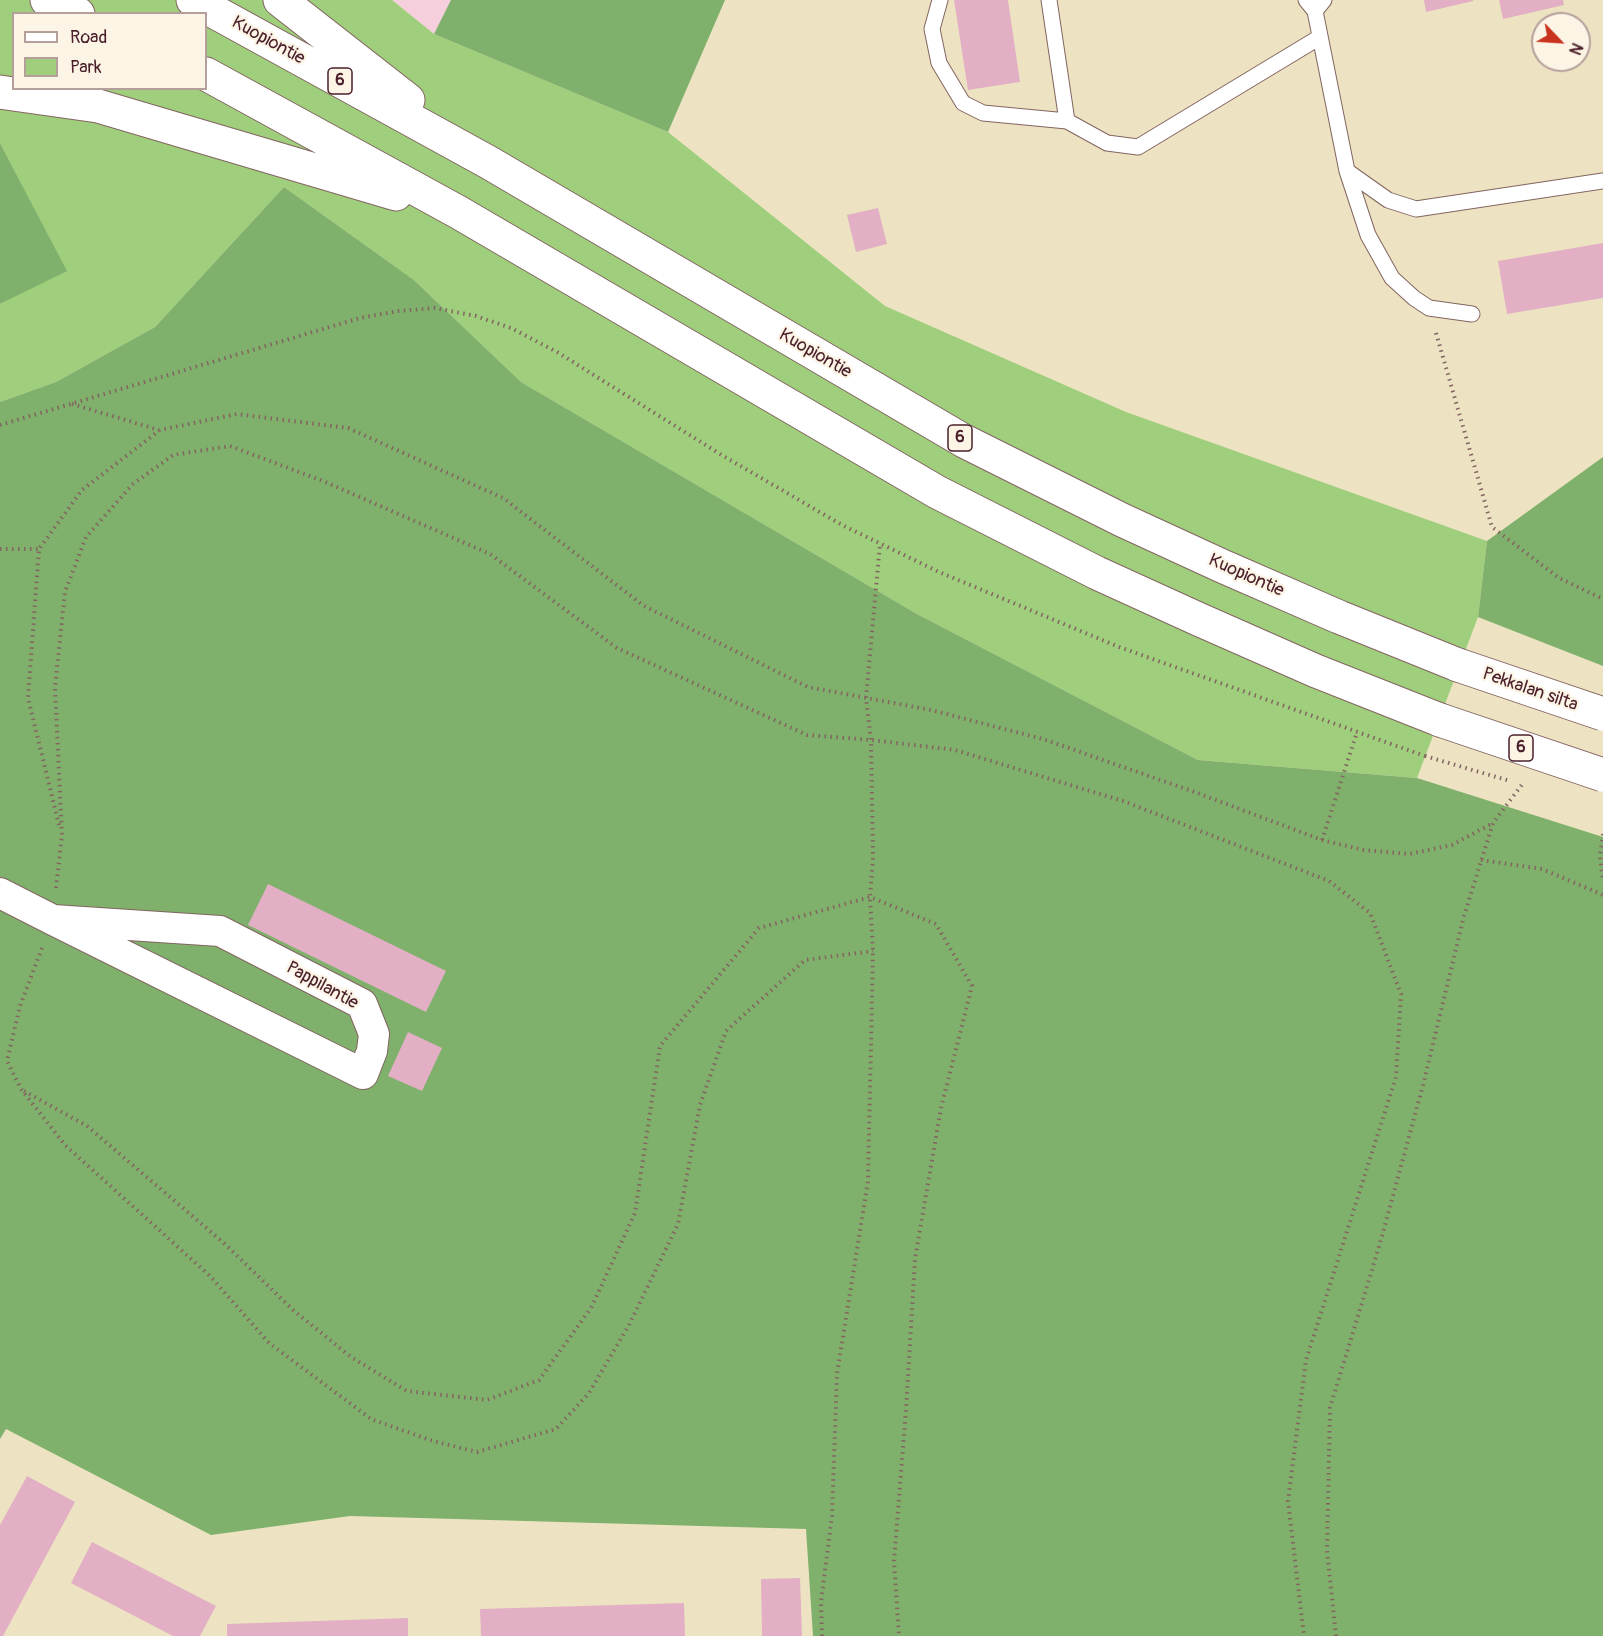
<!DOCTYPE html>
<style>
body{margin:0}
#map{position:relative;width:1603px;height:1636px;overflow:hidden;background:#ede3c2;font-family:Pangolin,sans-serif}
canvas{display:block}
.legend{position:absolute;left:12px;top:12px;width:195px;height:78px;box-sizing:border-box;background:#fcf5e5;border:2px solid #b59f9b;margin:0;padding:8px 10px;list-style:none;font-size:18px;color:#4a1f2b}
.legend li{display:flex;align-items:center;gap:12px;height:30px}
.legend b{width:30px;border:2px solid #b59f9b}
.north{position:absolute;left:1531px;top:12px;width:60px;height:60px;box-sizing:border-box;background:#fcf5e5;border:2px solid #b59f9b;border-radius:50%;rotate:115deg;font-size:16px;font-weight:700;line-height:24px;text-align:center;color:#4a1f2b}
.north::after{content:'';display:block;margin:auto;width:21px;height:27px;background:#c8321e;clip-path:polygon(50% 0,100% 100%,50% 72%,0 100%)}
</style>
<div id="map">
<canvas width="1603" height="1636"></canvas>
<ul class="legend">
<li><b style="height:8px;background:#fff"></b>Road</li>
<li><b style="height:16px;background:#9fce7c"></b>Park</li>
</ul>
<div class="north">N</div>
</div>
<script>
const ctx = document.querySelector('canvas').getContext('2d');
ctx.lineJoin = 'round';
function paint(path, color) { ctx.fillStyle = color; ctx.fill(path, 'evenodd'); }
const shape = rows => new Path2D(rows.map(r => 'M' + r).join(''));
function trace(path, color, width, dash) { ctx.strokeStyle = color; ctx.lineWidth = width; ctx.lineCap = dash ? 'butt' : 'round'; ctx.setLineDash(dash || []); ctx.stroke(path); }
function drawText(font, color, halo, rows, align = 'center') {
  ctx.font = font + ' Pangolin,sans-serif'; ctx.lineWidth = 4.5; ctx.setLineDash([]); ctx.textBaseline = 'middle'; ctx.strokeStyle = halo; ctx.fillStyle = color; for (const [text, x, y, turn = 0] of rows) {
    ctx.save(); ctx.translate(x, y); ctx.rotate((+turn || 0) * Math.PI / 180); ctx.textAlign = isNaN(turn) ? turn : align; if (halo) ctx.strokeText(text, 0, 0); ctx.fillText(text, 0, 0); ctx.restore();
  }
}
const built = shape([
 [392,0,451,0,434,34]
]);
const green = shape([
 [0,0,392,0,434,34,668,132,885,306,1126,412,1487,541,1478,617,1417,778,1198,760,917,614,521,382,414,280,284,187,155,327,56,382,0,402,0,304,66,270,0,143],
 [14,14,206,14,206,88,14,88]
]);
const forest = shape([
 [451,0,725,0,668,132,434,34],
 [0,143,67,271,0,304],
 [284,187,414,280,521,382,917,614,1198,760,1417,778,1603,837,1603,1636,813,1636,806,1529,350,1516,211,1535,6,1429,0,1439,0,402,56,382,155,327],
 [1603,457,1603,666,1478,617,1487,541]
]);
const building = shape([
 [954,0,1008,0,1020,82,968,90],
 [1424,0,1473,0,1473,1,1426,12],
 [1499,0,1563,0,1564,5,1503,19],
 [878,208,887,244,856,252,847,215],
 [1603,243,1603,298,1507,314,1498,261],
 [268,884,446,971,426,1012,248,925],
 [408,1032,442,1048,422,1091,388,1076],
 [27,1476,75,1502,3,1636,0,1636,0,1525],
 [92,1542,216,1606,200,1636,173,1636,71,1583],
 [800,1578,802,1636,762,1636,761,1579],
 [684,1603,685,1636,481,1636,480,1609],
 [408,1618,408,1636,227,1636,227,1624]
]);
const path = shape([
 [1436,333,1492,527,1559,578,1603,599],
 [72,404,159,430],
 [0,425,360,318,398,311,435,308,476,316,511,328,557,352,720,454,842,525,939,572,1119,647,1425,756],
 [0,549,39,549],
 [59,825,28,698,39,549,82,490,160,430,237,414,348,428,503,498,644,606,808,687,931,710,1043,739,1192,791,1322,840,1364,850,1409,854,1452,845,1493,823],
 [1603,834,1600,856,1603,881],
 [1322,840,1357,732],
 [1481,860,1542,869,1603,895],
 [56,888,62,835,55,687,65,592,86,537,133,484,173,455,230,446,323,481,490,554,617,648,807,735,871,740,955,750,1123,801,1329,881,1370,913,1401,994,1396,1077,1306,1360,1288,1501,1304,1636],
 [42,948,20,1006,7,1061,21,1089,65,1145,210,1276,269,1343,371,1419,433,1441,477,1452,556,1429,589,1393,629,1325,678,1224,700,1105,726,1031,805,960,873,951],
 [24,1091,87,1126,225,1244,293,1310,351,1357,407,1391,487,1400,539,1380,591,1308,635,1213,660,1046,759,928,870,897,936,924,972,986,941,1108,915,1259,906,1410,894,1561,899,1636],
 [822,1636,821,1602,832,1516,837,1374,868,1181,873,951,870,897,873,858,871,740,866,698,880,544],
 [1336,1636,1327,1550,1330,1408,1381,1240,1423,1085,1464,916,1493,823,1524,782]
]);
const lane = shape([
 [940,0,932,29,939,63,963,103,983,113,1067,121],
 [1049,0,1067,121,1107,143,1138,147,1320,37],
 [1306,0,1315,11,1324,0],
 [1315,11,1347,171,1368,235,1392,278,1414,298,1429,308,1472,314],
 [1347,171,1388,200,1416,209,1603,181]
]);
const street = shape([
 [0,893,53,920,363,1074,372,1051,374,1034,362,1004,220,931,53,920]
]);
const highway = shape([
 [47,0,78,14],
 [193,0,488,162,964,441,1122,520,1222,566,1339,617,1458,665],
 [280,0,408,100],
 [206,74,458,212,937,492,1097,573,1198,619,1316,671,1440,720],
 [0,92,98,106,396,194]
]);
const pathBridge = shape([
 [1425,756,1510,781]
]);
const highwayBridge = shape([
 [1458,665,1603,714],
 [1440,720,1603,775]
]);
const shields = [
 [340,81,24],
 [960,438,24],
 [1521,748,24]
];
const shieldNames = [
 ["6",340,81],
 ["6",960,438],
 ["6",1521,748]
];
const streetNames = [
 ["Kuopiontie",268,41,29],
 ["Kuopiontie",815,354,30],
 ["Kuopiontie",1246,576,24],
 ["Pekkalan silta",1530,690,19],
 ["Pappilantie",322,986,29]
];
paint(built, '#f5cfdb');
paint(green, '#9fce7c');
paint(forest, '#7fb16c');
paint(building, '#e2afc4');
trace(lane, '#836460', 17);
trace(street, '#836460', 32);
trace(highway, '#836460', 35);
trace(path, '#836460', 4, [1.5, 4.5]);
trace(lane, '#fff', 15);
trace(street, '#fff', 30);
trace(highway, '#fff', 33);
trace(highwayBridge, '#836460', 35, []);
trace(pathBridge, '#836460', 4, [1.5, 4.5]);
trace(highwayBridge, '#fff', 33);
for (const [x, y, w] of shields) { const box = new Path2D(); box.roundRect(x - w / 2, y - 13, w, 26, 4.5); ctx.fillStyle = '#fcf5e5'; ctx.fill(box); trace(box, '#4a1f2b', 1.5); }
drawText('bold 16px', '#4a1f2b', null, shieldNames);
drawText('18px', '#4a1f2b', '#fcf5e5', streetNames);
</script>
